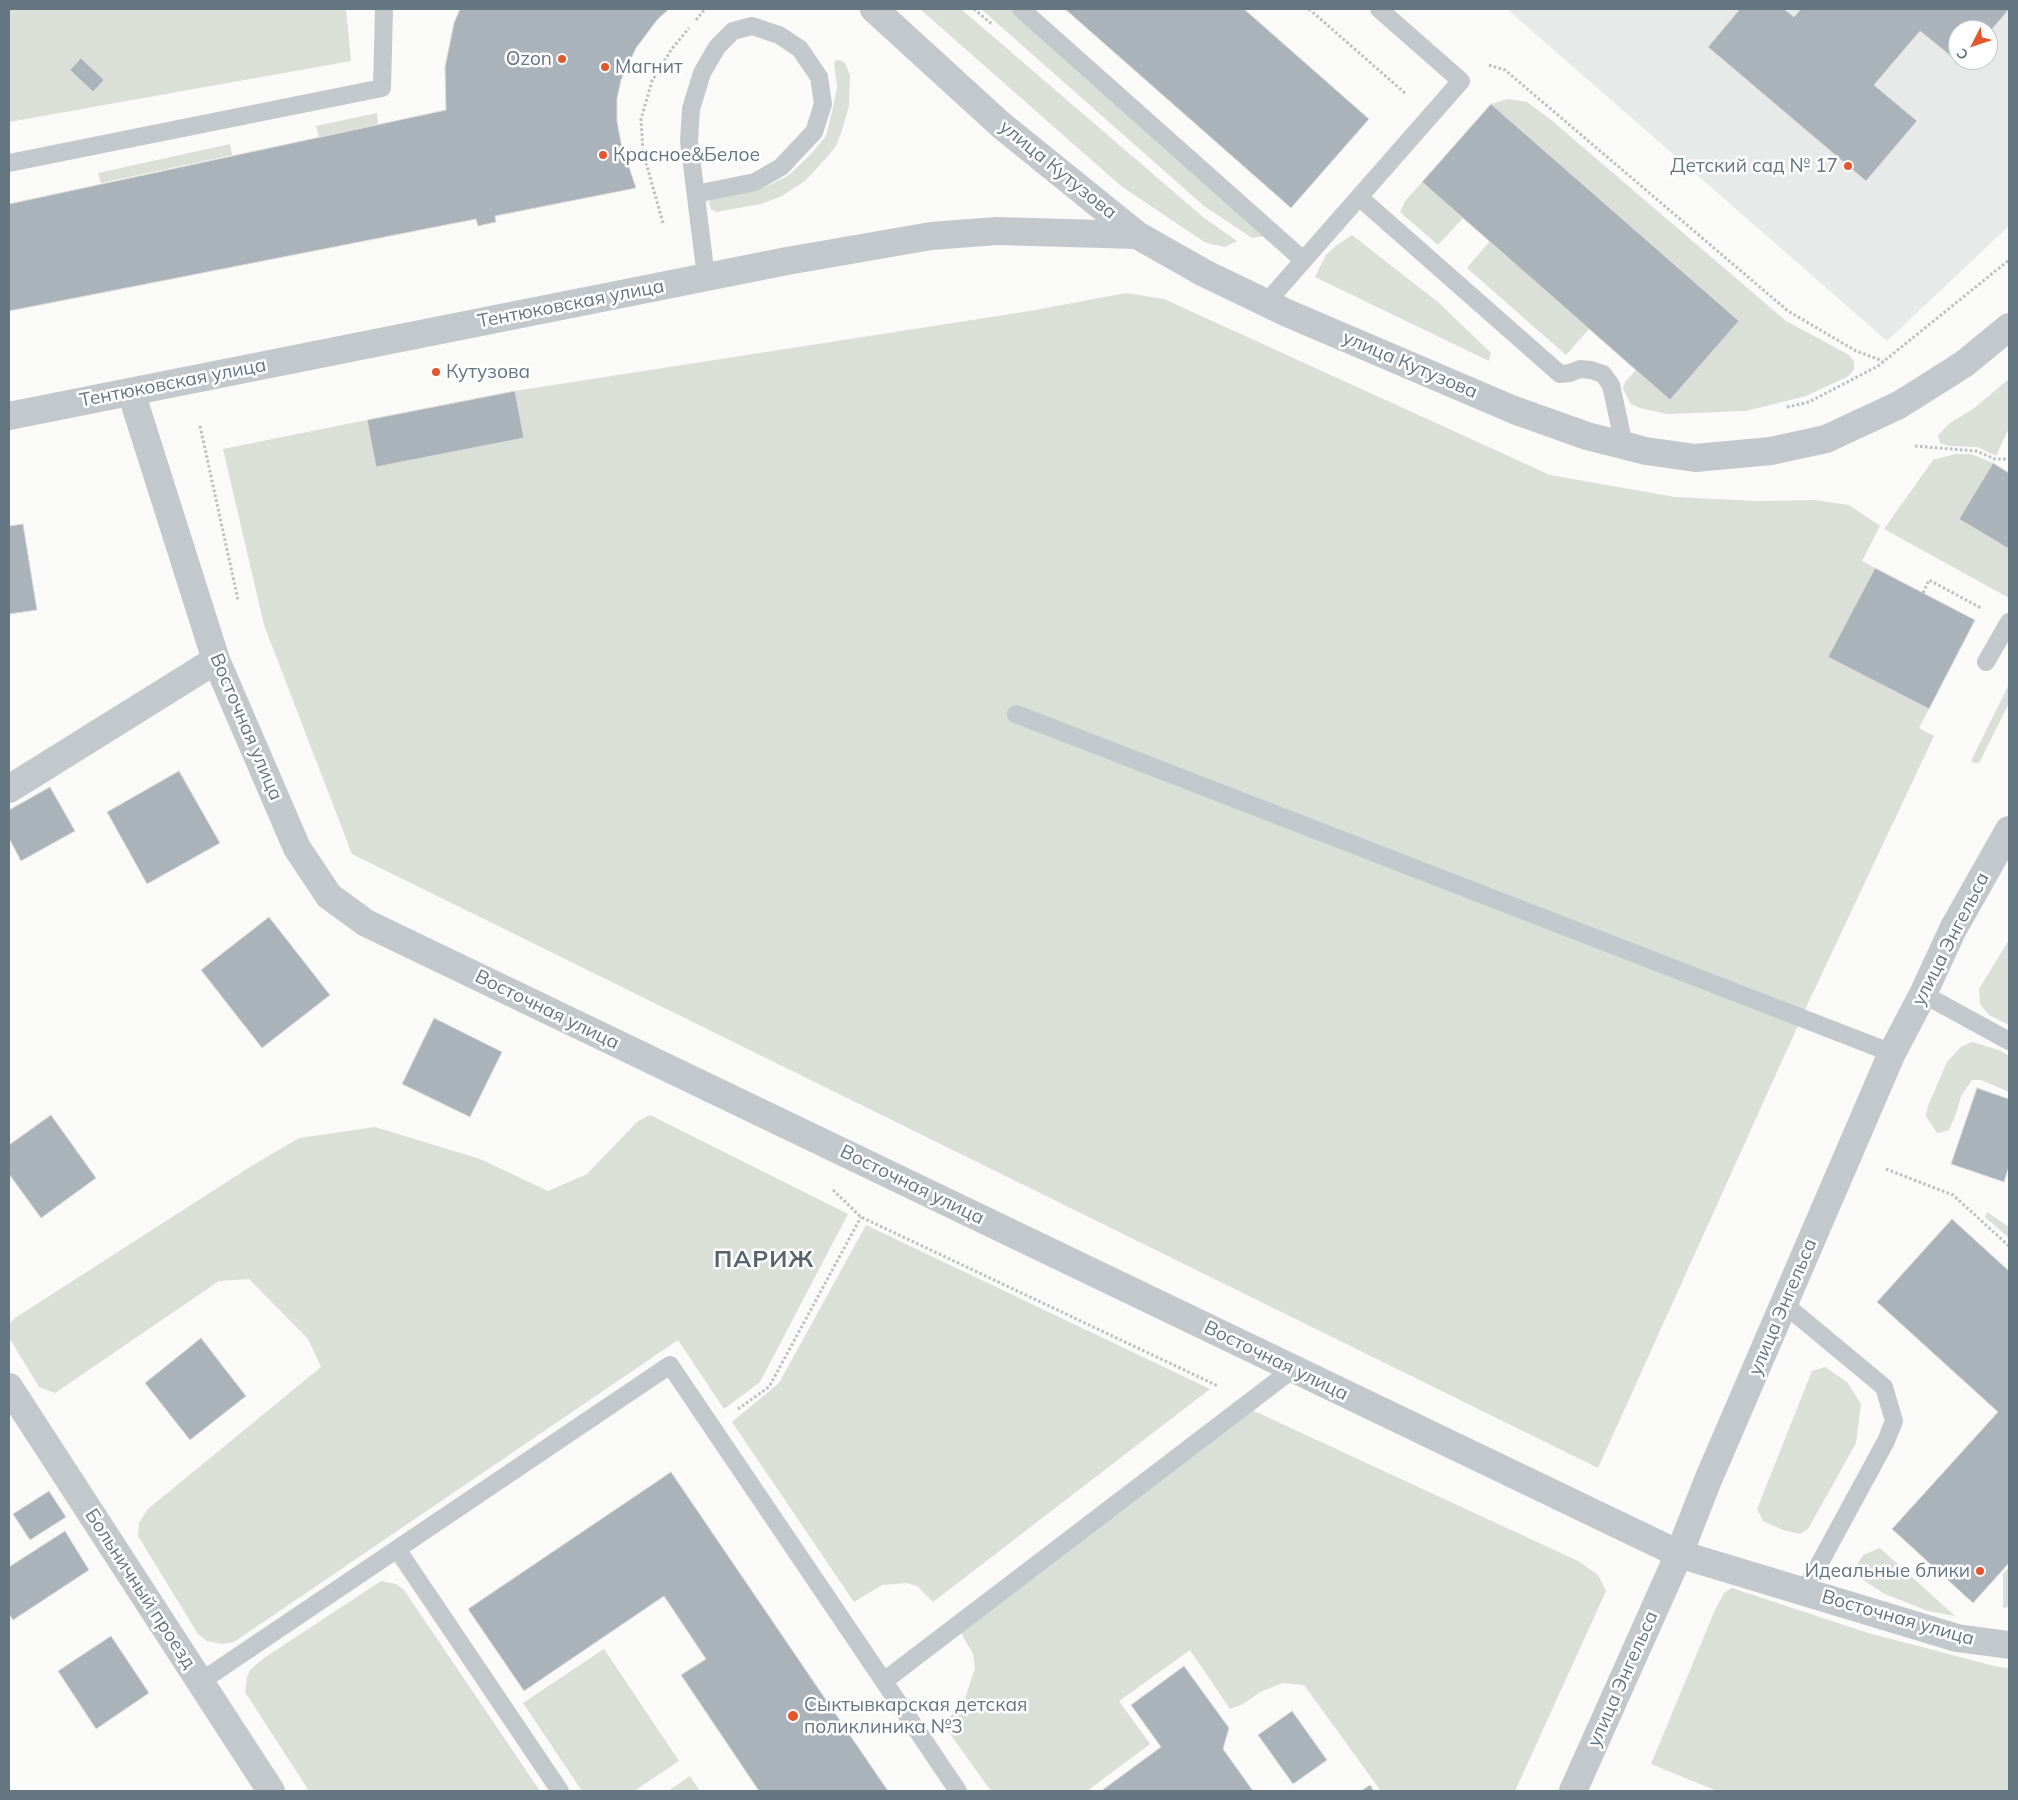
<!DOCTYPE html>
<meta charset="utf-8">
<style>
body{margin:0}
#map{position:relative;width:2018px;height:1800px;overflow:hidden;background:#fafaf8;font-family:Mulish,sans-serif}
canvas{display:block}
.frame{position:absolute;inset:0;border:10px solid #657683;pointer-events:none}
.north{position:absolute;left:1948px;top:20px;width:50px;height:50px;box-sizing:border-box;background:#fff;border:1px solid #c1c8cd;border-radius:50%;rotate:229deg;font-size:14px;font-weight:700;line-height:20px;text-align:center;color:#657683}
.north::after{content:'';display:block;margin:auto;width:18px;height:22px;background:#e4572e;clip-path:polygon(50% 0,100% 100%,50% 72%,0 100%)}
</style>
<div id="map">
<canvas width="2018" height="1800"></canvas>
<div class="frame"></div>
<div class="north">С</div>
</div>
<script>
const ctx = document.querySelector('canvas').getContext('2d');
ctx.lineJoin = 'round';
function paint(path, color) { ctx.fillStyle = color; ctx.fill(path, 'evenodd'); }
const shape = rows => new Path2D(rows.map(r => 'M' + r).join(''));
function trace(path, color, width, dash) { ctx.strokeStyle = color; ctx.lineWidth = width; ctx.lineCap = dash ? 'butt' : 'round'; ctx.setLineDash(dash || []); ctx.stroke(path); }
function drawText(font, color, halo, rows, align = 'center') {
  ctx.font = font + ' Mulish,sans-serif'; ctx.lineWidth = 5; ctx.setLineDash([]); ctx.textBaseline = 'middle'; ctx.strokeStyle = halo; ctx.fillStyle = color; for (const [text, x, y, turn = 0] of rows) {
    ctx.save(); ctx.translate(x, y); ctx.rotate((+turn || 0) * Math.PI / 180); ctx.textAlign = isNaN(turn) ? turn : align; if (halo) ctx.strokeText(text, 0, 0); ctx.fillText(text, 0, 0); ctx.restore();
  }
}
const built = shape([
 [1507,9,2009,9,2009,226,1887,341],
 [1958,30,1988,30,1988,60,1958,60]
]);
const green = shape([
 [9,9,346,9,351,61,9,122],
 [920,9,961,9,1203,217,1237,241,1225,247,1206,243,1121,186],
 [981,9,1017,9,1264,236,1252,238,1204,206],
 [836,60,840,60,845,63,850,75,849,106,841,133,836,146,827,157,806,180,782,196,761,204,716,212,711,209,709,202,711,199,763,188,788,176,811,154,826,136,833,107,837,87,834,63],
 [1508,99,1527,102,1550,119,1786,321,1849,355,1854,362,1854,370,1847,377,1806,396,1746,411,1667,414,1640,408,1631,404,1623,389,1625,382,1636,370,1670,400,1739,321,1491,104],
 [377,113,378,124,319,137,316,126],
 [230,144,232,155,101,183,98,173],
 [1422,182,1463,218,1438,245,1400,212,1405,201],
 [1352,235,1439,303,1491,353,1489,361,1315,277,1326,255,1337,245],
 [1490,241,1589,329,1566,355,1467,268],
 [1126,293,1164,299,1550,475,1675,497,1758,501,1814,500,1849,505,1880,526,1862,561,1875,568,1829,657,1929,709,1919,728,1934,736,1809,1001,1598,1468,352,854,264,625,223,449,367,420,376,467,524,438,515,391,1030,311],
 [2009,379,2009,428,1996,456,1978,447,1949,446,1940,443,1938,435,1950,423,1973,409],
 [1955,454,1971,454,1993,463,1959,519,2009,549,2009,598,1884,529,1933,460],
 [2009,684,2009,703,1979,763,1975,763,1971,761],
 [2009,940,2009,1025,1989,1015,1980,1004,1979,989],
 [1972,1042,1999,1050,2009,1056,2009,1092,1981,1080,1972,1080,1961,1096,1956,1114,1949,1130,1937,1133,1926,1116,1928,1106,1947,1062,1961,1047],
 [650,1115,848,1214,760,1382,724,1409,678,1340,234,1642,222,1644,207,1641,198,1634,138,1536,139,1523,148,1509,321,1367,308,1339,249,1279,219,1281,55,1393,39,1387,10,1339,9,1324,15,1318,250,1167,299,1138,375,1127,480,1159,548,1191,587,1174,638,1121],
 [1987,1212,2009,1227,2009,1238,1985,1217],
 [866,1225,1210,1389,933,1602,917,1586,906,1583,882,1585,854,1602,732,1422,779,1383],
 [1825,1367,1847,1382,1861,1404,1856,1443,1808,1529,1800,1534,1783,1530,1763,1521,1757,1509,1812,1371],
 [1252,1410,1578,1561,1598,1575,1606,1591,1515,1791,1381,1791,1304,1685,1283,1683,1260,1692,1243,1704,1230,1709,1190,1650,1119,1701,1150,1744,1087,1791,991,1791,943,1724,964,1702,975,1668,973,1654,961,1633],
 [1880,1548,1955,1616,1928,1611,1885,1594,1860,1578,1856,1567,1863,1555],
 [2009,1567,2009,1607,2003,1608,2003,1574],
 [381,1581,396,1584,404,1590,540,1791,309,1791,245,1692,247,1677,250,1670,264,1658],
 [1732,1588,1868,1633,1998,1667,2009,1668,2009,1791,1717,1791,1651,1764,1715,1610,1724,1593],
 [604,1649,679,1761,634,1791,582,1791,523,1703],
 [690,1776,700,1791,668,1791]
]);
const building = shape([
 [460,9,669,9,657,20,636,48,621,80,617,99,617,121,621,143,636,188,495,216,496,222,478,226,476,219,9,311,9,204,446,110,445,67,454,23,460,9],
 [1065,9,1244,9,1369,119,1291,208,1065,9],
 [1740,9,1784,9,1794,17,1801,9,2009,9,1988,34,1988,30,1958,30,1958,60,1966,60,1962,65,1920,31,1874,85,1917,121,1866,181,1708,47,1740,9],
 [81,58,104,80,93,92,70,70,81,58],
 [1491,104,1739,321,1670,400,1422,182,1491,104],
 [515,391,524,438,376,467,367,420,515,391],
 [1993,463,2009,473,2009,549,1959,519,1993,463],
 [23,524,37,610,9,614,9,526,23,524],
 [1875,568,1975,620,1929,709,1828,657,1875,568],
 [179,771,220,843,147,884,107,812,179,771],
 [50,787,75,831,21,861,9,838,9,810,50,787],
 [269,917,330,995,262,1048,201,970,269,917],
 [434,1018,502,1052,470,1117,402,1084,434,1018],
 [1977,1088,2009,1099,2009,1166,2004,1182,1951,1164,1977,1088],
 [51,1115,96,1178,41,1218,9,1174,9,1145,51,1115],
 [1952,1219,2009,1271,2009,1563,1973,1603,1892,1529,1998,1412,1877,1302,1952,1219],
 [201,1338,246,1396,190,1440,145,1383,201,1338],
 [671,1472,888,1791,759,1791,681,1675,706,1659,664,1596,524,1691,468,1609,671,1472],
 [49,1491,66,1517,30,1540,13,1514,49,1491],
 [65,1531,89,1570,13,1620,9,1614,9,1567,65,1531],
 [111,1636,149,1693,96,1729,58,1671,111,1636],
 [1184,1666,1229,1728,1223,1749,1253,1791,1101,1791,1161,1747,1131,1705,1184,1666],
 [1292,1711,1327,1760,1293,1784,1258,1735,1292,1711],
 [1370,1785,1374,1791,1361,1791,1370,1785]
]);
const path = shape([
 [974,9,993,25],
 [1309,9,1406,94],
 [696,20,705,9],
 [1489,65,1505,70,1788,311,1856,351,1883,361],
 [663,223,643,152,641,119,652,81,671,50,689,28],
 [1787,407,1809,402,1878,366,2009,260],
 [200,426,238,600],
 [1915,446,1976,451,1995,459,2009,459],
 [1923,593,1929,580,1981,608],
 [1886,1169,1953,1195,2009,1246],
 [833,1190,861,1217,1218,1386],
 [738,1409,769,1387,861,1217]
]);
const service = shape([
 [1021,9,1303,260],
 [9,163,382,88,384,9],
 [696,194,755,182,781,167,814,132,823,104,819,77,800,49,779,35,752,26,733,31,717,47,702,73,691,109,689,141,706,277],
 [1359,197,1560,374,1570,373,1580,369,1591,370,1603,374,1611,385,1624,445],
 [1266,303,1461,81,1379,9],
 [1986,662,2009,622],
 [1016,714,1892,1053],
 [1923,994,2009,1041],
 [1784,1304,1884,1387,1894,1421,1886,1441,1804,1592],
 [397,1549,560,1791],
 [884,1681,1293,1369],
 [200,1682,670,1365,958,1791]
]);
const minor = shape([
 [131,392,216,660,297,848,329,896,366,923,1679,1554,1957,1638,2009,1645],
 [9,789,216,660],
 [9,1387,271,1791]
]);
const tertiary = shape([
 [874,9,1001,125,1137,235,1204,273,1287,313,1514,410,1587,436,1646,451,1695,458,1771,451,1826,439,1899,405,1964,364,2009,327],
 [9,416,787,261,931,236,997,231,1137,235],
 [1573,1791,1679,1554,1708,1480,1892,1053,1923,994,1953,929,2009,830]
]);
const markers = [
 [562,59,5,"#e4572e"],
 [605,67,5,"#e4572e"],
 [603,155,5,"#e4572e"],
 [1848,166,5,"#e4572e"],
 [436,372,5,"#e4572e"],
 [1980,1571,5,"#e4572e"],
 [793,1716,6,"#e4572e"]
];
const poiNames = [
 ["Ozon",552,59,"right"],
 ["Магнит",615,67],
 ["Красное&Белое",613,155],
 ["Детский сад № 17",1838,166,"right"],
 ["Кутузова",446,372],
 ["Идеальные блики",1970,1571,"right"],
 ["Сыктывкарская детская",804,1705],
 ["поликлиника №3",804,1727]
];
const streetNames = [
 ["улица Кутузова",1058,170,39],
 ["Тентюковская улица",571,304,-11],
 ["улица Кутузова",1410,365,23],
 ["Тентюковская улица",173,383,-11],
 ["Восточная улица",246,727,67],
 ["улица Энгельса",1951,939,-63],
 ["Восточная улица",547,1010,26],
 ["Восточная улица",912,1185,26],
 ["улица Энгельса",1783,1307,-67],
 ["Восточная улица",1276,1361,26],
 ["Больничный проезд",140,1589,57],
 ["Восточная улица",1898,1618,16],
 ["улица Энгельса",1623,1679,-66]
];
const districtNames = [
 ["ПАРИЖ",764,1260]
];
paint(built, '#e8e9e9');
paint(green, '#dadfd7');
paint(building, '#aab3b9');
trace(building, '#dcdcda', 1);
trace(path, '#bbbfc2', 3, [2.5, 2.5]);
trace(service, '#c3c8cc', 18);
trace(minor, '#c3c8cc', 28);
trace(tertiary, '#c3c8cc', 28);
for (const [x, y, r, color] of markers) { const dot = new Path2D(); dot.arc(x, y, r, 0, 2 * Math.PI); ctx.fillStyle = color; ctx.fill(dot); trace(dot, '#fff', 2); }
drawText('19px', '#657683', '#fff', poiNames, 'left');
drawText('19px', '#657683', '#fff', streetNames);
ctx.letterSpacing = '1px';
drawText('bold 24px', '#57646e', '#fff', districtNames);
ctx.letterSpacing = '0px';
</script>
